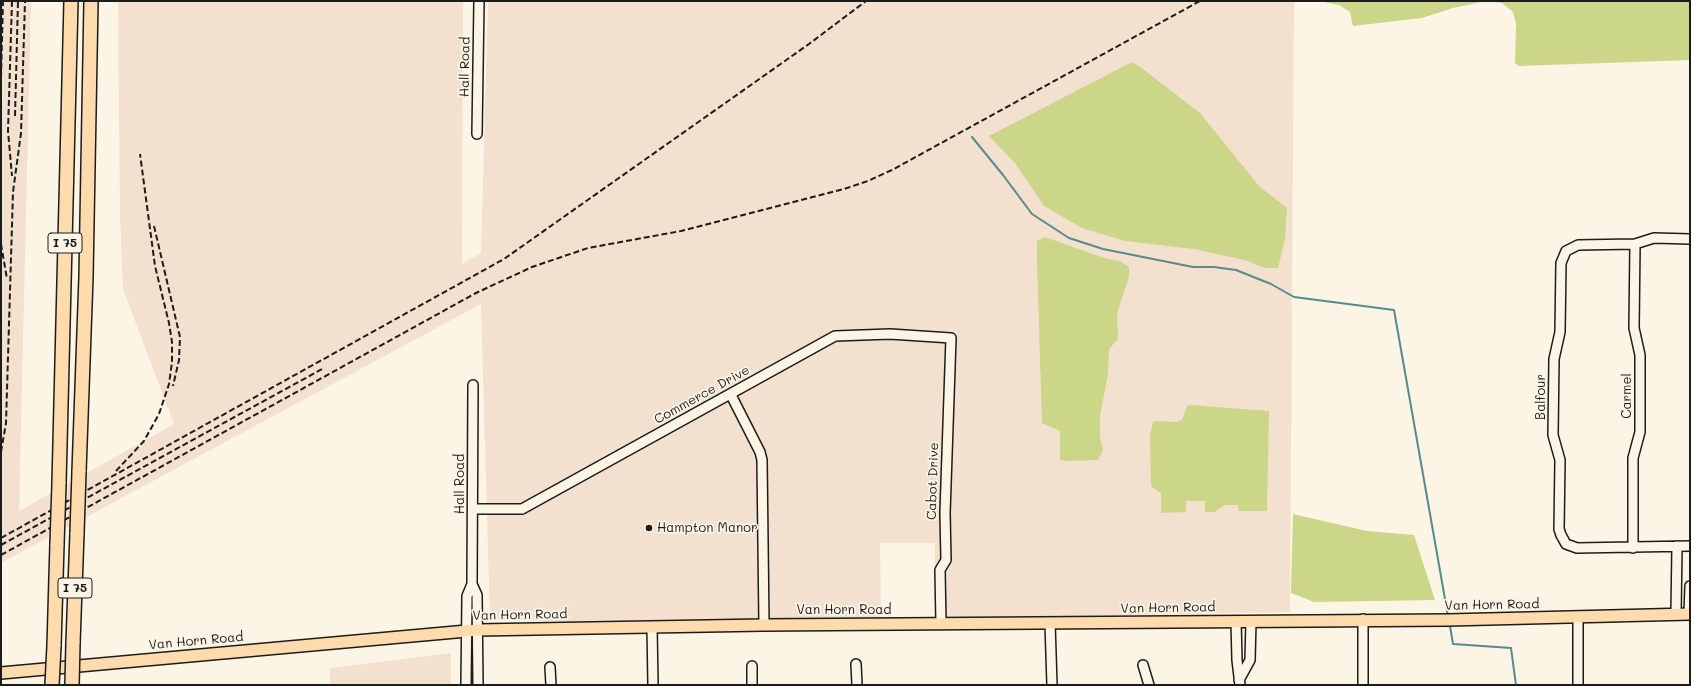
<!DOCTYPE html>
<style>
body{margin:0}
#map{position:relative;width:1691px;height:686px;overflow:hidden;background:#fcf5e5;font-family:Mali,sans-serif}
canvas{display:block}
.frame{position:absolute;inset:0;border:2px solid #1c1c1c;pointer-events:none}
</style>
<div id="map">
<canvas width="1691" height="686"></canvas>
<div class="frame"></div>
</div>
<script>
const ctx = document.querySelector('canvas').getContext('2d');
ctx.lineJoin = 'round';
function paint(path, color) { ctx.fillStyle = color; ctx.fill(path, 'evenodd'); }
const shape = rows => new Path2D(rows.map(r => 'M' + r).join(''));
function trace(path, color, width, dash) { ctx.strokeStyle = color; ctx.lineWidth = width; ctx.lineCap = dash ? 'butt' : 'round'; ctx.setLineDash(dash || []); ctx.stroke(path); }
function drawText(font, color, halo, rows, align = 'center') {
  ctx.font = font + ' Mali,sans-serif'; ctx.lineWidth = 3.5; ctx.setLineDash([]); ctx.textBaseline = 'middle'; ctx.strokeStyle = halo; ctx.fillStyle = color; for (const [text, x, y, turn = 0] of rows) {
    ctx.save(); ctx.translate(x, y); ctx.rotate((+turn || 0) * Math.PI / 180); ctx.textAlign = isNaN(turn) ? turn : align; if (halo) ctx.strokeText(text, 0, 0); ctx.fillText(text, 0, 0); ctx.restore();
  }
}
const built = shape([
 [1,1,31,1,19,511,174,424,123,289,120,216,118,1,463,1,462,264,481,253,488,1,1294,1,1290,612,935,619,935,543,880,543,881,619,577,622,490,619,481,304,1,563],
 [451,653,451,685,330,685,330,668]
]);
const green = shape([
 [1319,1,1486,1,1453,8,1422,18,1353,26,1350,12,1339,5],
 [1487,1,1690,1,1690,60,1519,66,1515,63,1516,24,1513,12,1502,3],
 [1132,62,1139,66,1200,113,1259,186,1287,208,1285,239,1278,268,1265,268,1244,260,1194,249,1125,241,1082,228,1044,206,1015,163,989,136],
 [1045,237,1104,258,1120,261,1129,267,1129,277,1117,313,1118,339,1109,349,1108,374,1100,416,1100,437,1103,450,1098,460,1066,461,1060,460,1060,431,1042,423,1037,261,1037,241],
 [1191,405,1269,411,1267,511,1239,511,1238,505,1225,505,1214,512,1205,512,1205,501,1186,501,1186,512,1161,513,1161,493,1151,486,1150,436,1153,422,1155,421,1177,422,1182,420,1187,406],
 [1293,514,1367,531,1414,535,1435,600,1314,602,1291,593]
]);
const stream = shape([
 [972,137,1003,175,1032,214,1069,238,1103,249,1193,267,1214,267,1236,270,1271,284,1294,297,1394,310,1448,616],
 [1450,626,1453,644,1511,648,1516,685]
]);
const minor = shape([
 [477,134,479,1],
 [1690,239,1654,238,1635,244,1578,245,1566,251,1561,263,1560,332,1554,359,1553,435,1560,460,1559,529,1561,535,1566,544,1577,548,1690,546],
 [731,395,760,452,762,460,764,625],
 [474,509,522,509,835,336,890,334,951,338,945,513,946,560,940,570,941,624],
 [1633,548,1633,458,1640,432,1640,355,1634,328,1635,244],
 [472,584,477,595,478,685],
 [1676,614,1677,546],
 [1689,614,1690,586],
 [1578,617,1578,685],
 [1363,619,1363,685],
 [1236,621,1237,660,1240,685],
 [1050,623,1052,685],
 [652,627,653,685],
 [856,664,857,685],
 [1143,665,1149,685],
 [752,666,752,685],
 [550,667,551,685],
 [1239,680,1250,660,1251,621],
 [466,685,467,596,472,584,473,385]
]);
const major = shape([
 [1,673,478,630,764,625,1448,620,1690,614]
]);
const highway = shape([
 [79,472,86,277,91,1],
 [59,484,71,1],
 [73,643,77,533],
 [54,646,57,544]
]);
const rail = shape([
 [12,1,8,131,12,176],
 [1,78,3,1],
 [15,116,18,1],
 [154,226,180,337,179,360,173,386],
 [1,244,7,279],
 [1,452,6,423,13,192,21,133,25,1],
 [116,471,144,441,159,414,169,384,172,362,172,342,169,323,155,266,140,154],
 [1,538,504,259,809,44,866,1],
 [1,545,324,368],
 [1,555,476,293,532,267,588,248,681,231,844,189,868,181,892,170,1200,1]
]);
const highwayBridge = shape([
 [77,533,79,472],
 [57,544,59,484],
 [52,685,54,646],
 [72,685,73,643]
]);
const markers = [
 [649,528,4,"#1c1c1c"]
];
const shields = [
 [65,243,34],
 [75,588,34]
];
const shieldNames = [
 ["I 75",65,243],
 ["I 75",75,588]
];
const streetNames = [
 ["Hall Road",465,67,-89],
 ["Commerce Drive",702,395,-29],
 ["Carmel",1627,396,-90],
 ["Balfour",1541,397,-90],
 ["Cabot Drive",933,481,-88],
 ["Hall Road",460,484,-90],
 ["Van Horn Road",1492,605,-1],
 ["Van Horn Road",1168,608,-1],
 ["Van Horn Road",844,610],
 ["Van Horn Road",520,615,-1],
 ["Van Horn Road",196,641,-5]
];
const poiNames = [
 ["Hampton Manor",657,528]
];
paint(built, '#f4e0ce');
paint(green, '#cbd689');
trace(stream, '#598a8f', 2);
trace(minor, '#1c1c1c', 12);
trace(major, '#1c1c1c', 14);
trace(highway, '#1c1c1c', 16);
trace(minor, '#fcf5e5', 9);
trace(major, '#fedbac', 11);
trace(highway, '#fedbac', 13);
trace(rail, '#1c1c1c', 2, [6, 3]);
trace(highwayBridge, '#1c1c1c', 16, []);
trace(highwayBridge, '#fedbac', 13);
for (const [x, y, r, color] of markers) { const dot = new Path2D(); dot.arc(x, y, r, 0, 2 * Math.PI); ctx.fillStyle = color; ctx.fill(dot); trace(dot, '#fcf5e5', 1.5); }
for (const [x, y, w] of shields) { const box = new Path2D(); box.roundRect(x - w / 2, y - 10, w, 20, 3); ctx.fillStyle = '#fcf5e5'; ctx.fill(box); trace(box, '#1c1c1c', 1); }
drawText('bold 12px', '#1c1c1c', null, shieldNames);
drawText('13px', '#1c1c1c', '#fcf5e5', streetNames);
drawText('13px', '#1c1c1c', '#fcf5e5', poiNames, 'left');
</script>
